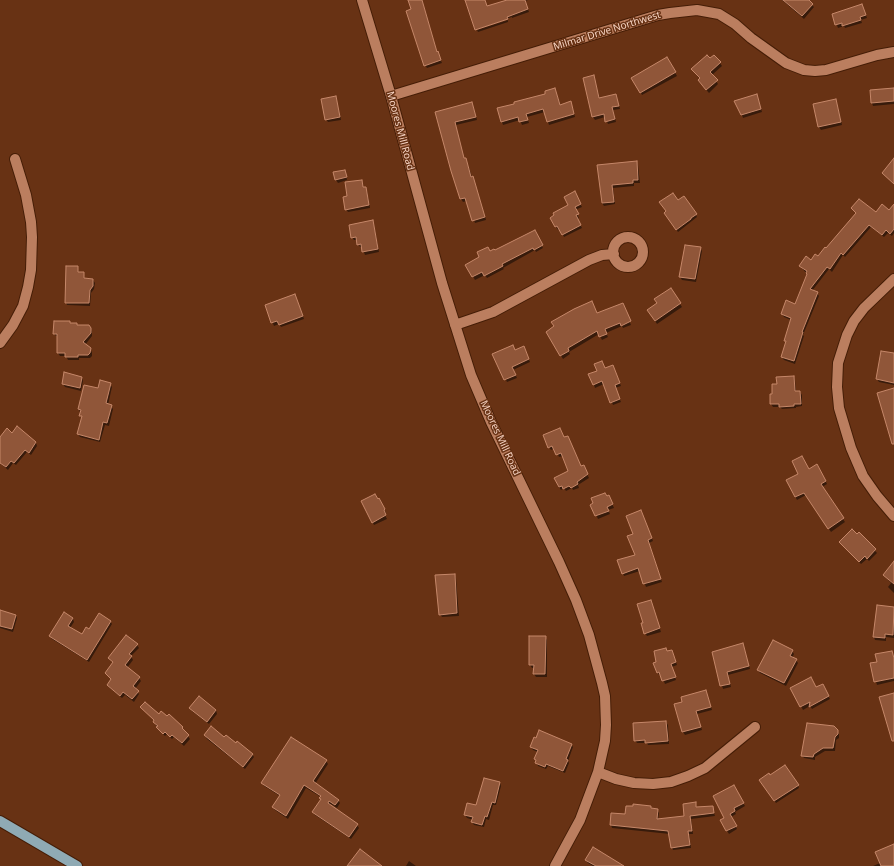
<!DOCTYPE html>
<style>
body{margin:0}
canvas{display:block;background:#683214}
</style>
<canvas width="894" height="866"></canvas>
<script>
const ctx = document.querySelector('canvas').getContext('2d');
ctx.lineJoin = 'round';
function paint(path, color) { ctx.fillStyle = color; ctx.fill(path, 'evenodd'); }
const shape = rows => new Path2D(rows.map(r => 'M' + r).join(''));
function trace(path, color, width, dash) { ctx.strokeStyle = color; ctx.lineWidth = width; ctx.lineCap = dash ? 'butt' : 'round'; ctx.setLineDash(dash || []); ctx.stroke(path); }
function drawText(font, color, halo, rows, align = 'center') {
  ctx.font = font + ' "Open Sans",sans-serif'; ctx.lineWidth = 3; ctx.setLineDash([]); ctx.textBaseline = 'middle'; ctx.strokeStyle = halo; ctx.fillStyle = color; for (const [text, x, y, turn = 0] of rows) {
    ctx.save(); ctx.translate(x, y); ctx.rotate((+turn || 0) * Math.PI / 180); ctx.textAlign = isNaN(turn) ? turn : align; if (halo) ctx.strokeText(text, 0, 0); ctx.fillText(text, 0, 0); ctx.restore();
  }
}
const shadow = shape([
 [409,0,422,0,437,53,439,56,442,63,427,68,425,65],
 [466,0,485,0,487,7,510,0,528,0,525,1,529,12,512,18,512,17,476,28],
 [782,0,807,0,814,7,804,19],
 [863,8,867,18,861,20,862,23,845,28,844,26,838,28,833,14],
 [508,20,508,22,478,32,477,30],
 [667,59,677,76,642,95,633,78],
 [720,63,722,66,712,75,718,84,709,93,701,84,699,81,700,79,694,72],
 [594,77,600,99,615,95,617,98,620,109,613,110,616,122,608,124,605,117,595,120,593,117],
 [555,89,561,106,572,106,575,117,549,125,545,112,527,117,529,123,522,125,520,120,503,125,498,109,547,95],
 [894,89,894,104,873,106,872,103,871,91],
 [336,97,341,120,328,122,326,119],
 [758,98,762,112,743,118,742,115],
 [837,103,842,125,821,130,819,127],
 [473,106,477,120,456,125,464,159,466,159,472,177,474,180,486,220,475,223,467,201,463,202,461,199,437,113],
 [636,162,638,165,640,183,634,183,634,186,613,188,615,204,604,206,602,203,598,166],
 [346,174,347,180,338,183,336,180],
 [361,181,364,188,366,188,367,191,370,208,348,212,346,209,349,197],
 [574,193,582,207,575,210,579,218,577,219,582,228,564,237,560,229,558,230,551,218,569,205],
 [678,202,696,215,697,217,678,232,667,216],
 [852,208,876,213,889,211,894,209,894,233,892,236,888,233,884,237,871,227,845,257,843,255,832,272,829,269,812,291,817,293,819,296,803,335,804,336,795,364,784,360,782,357,786,343,785,341,791,320,784,317,782,314,796,305,808,275,800,266,818,257,826,249,857,214],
 [372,222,374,225,379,252,365,255,362,247,360,247,357,240,354,240,352,237],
 [534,231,543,248,536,252,535,250,503,268,504,269,487,278,485,275,475,280,467,265],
 [700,248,702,251,696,282,682,280,680,277],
 [77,267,79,273,83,273,85,279,93,280,95,283,94,289,91,293,90,306,67,305,66,302],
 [670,289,682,307,657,324,648,310,658,303],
 [296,298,304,319,281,327,279,324,274,326,266,306],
 [624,307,631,325,623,328,622,326,606,333,608,337,602,340,599,334,569,352,570,354,563,359,547,332,597,314],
 [70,324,90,328,92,332,92,336,85,345,92,352,92,356,90,358,79,358,79,360,68,360,66,356,60,356,58,353,58,336,56,336,54,333],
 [515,351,525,351,530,362,513,370,517,378,507,382,494,355],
 [894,354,894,385,879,382,877,379],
 [605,369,614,369,621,386,615,388,621,402,613,405,604,384,595,388,594,385],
 [794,377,795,380,796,392,800,392,802,395,802,406,796,407,796,408,782,409,780,407,773,407,771,404,771,395,773,395,778,385],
 [82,378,83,381,81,391,65,387,63,384],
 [110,384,112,387,108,405,111,406,113,409,109,426,105,425,100,442,80,437,78,434,82,418,79,409,99,390],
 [18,428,36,443,37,446,31,455,27,452,16,465,13,463,8,470,0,463,0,439,12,434],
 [564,439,581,467,583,466,589,478,578,485,579,488,573,490,572,488,566,491,564,488,561,490,559,487,555,478,569,471,563,456,559,457,555,448,551,450,549,447],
 [817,465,827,484,822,487,845,522,831,532,806,495,797,500,787,481],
 [607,497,610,499,614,508,608,510,610,514,598,519,592,505],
 [379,499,386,513,384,513,387,519,374,525,362,501],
 [642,514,653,541,649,543,662,582,646,587,640,571,624,576,623,573,636,555,634,534],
 [859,533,877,553,869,561,867,559,861,564,842,545],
 [894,566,894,593,888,587,891,583,884,575],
 [454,575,456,578,459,616,442,617,440,614],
 [652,604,661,632,647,636,645,633,644,623],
 [878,606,894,608,894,638,886,637,886,641,875,640,874,637],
 [0,611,16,615,17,618,13,632,0,628],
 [64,613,73,619,74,622,70,628,82,636,90,630,110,621,112,624,89,662,52,639,50,636],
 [545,637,547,640,547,677,536,677,534,674,534,668,532,668,530,665],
 [137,645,139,648,131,656,133,660,127,668,139,678,141,681,135,689,139,694,134,702,125,695,122,698,110,688,108,685,112,680,106,673,114,663,109,658],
 [744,647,750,669,728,675,731,687,723,689,713,653],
 [672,651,677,665,672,667,676,680,665,684,661,674,659,675,658,672,668,652],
 [792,651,794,654,792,658,796,660,798,663,786,686,760,673,758,670],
 [892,652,894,656,894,681,877,685,871,664,878,663],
 [822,685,830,699,812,709,810,706,803,710,792,689,816,689],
 [707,694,712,710,697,714,702,730,685,735,683,732,683,703],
 [199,698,216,710,217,714,209,724,192,711,191,708],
 [142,707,159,715,188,736,190,739,184,746,174,737,172,739,167,734,165,736,159,730,154,722,155,721],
 [666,722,668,725,669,744,648,745,647,743,637,743,635,740],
 [837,731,839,734,839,738,836,740,835,751,825,751,815,757,815,760,804,758,802,755],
 [205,736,252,754,254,757,245,769,207,739],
 [571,744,573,747,568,761,569,763,565,773,548,766,546,769,538,766,535,759,538,752,533,750,531,747],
 [326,761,328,764,315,784,338,800,340,803,337,808,331,804,330,806,357,825,359,828,351,839,315,815,313,812,322,800,321,797,306,788,288,819,275,810,273,807,280,796,264,786,263,783],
 [770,776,798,785,799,788,776,803,762,783],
 [500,783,501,786,496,805,493,805,489,820,486,819,484,827,474,825,472,822,473,820,467,818,465,815,477,806],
 [733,786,745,806,735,812,736,814,731,817,737,829,729,834,721,821,725,819],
 [695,804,697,808,712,807,715,816,691,819,693,834,689,834,691,848,673,850,672,847,670,834,612,828,611,825,625,815,651,806,653,810,657,810,659,813,658,820,686,817],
 [894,845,894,866,873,866,880,863],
 [586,860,618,866,593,866,588,863],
 [409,861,416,866,406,866]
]);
const building = shape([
 [408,0,422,0,437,52,438,51,441,60,424,66,406,11,411,9,408,0],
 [465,0,485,0,487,6,507,0,525,0,528,9,507,17,508,19,475,30,465,0],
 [783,0,809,0,813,4,802,16,783,0],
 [862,4,866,15,860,17,861,20,842,26,842,23,835,25,832,14,862,4],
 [707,55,710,58,714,55,721,62,710,72,718,80,706,90,698,80,700,78,691,69,707,55],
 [667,57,676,72,640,93,631,78,667,57],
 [594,75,599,98,616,94,619,106,612,107,615,119,605,122,604,114,592,117,583,78,594,75],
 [555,88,560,105,571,101,574,114,547,122,543,109,526,114,528,120,519,122,518,117,501,122,497,108,514,104,514,102,545,94,545,91,555,88],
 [894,88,894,101,871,103,870,90,894,88],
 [757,94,761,109,741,115,734,101,757,94],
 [336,96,340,117,325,120,321,99,336,96],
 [836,99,841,122,818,127,813,104,836,99],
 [472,102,476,117,455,122,464,158,466,158,471,177,473,176,485,217,472,221,465,198,460,199,451,171,435,112,472,102],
 [894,158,894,184,882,173,894,158],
 [637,161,638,180,633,180,633,183,612,185,614,202,602,203,597,165,637,161],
 [345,170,347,177,335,180,333,172,345,170],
 [362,180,363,187,366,187,369,205,345,210,343,197,347,196,345,182,362,180],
 [575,191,581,204,575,207,579,214,576,215,581,225,562,235,557,226,555,227,550,218,554,215,553,213,568,205,564,197,575,191],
 [673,193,678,200,684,196,697,214,691,218,691,219,676,230,664,213,666,211,659,202,673,193],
 [859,199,876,212,882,204,889,210,894,204,894,229,890,234,886,230,882,235,869,225,843,255,841,253,830,269,827,267,810,289,818,292,802,332,803,332,794,361,781,357,786,341,784,341,791,318,781,314,786,300,795,304,807,274,806,273,807,271,799,266,806,256,811,260,815,254,818,256,825,247,826,248,856,213,851,208,859,199],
 [373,220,378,249,362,252,361,244,357,245,356,237,351,238,349,225,373,220],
 [535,230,543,245,534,250,533,248,502,264,503,266,484,276,482,272,472,277,465,265,479,257,477,252,488,247,490,251,494,249,495,250,535,230],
 [685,245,701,247,695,279,679,277,685,245],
 [66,266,78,266,78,272,84,272,84,278,93,279,93,286,90,290,89,303,65,303,66,266],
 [671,288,681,303,655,321,647,310,657,303,654,299,671,288],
 [295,294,303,316,279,325,277,321,271,323,265,305,295,294],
 [592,301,597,313,623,303,631,321,621,326,620,323,605,329,607,334,599,337,597,331,568,348,569,351,560,356,546,332,554,326,551,322,574,309,592,301],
 [54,321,70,321,70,323,77,323,77,325,89,325,91,328,91,333,83,342,91,348,90,353,88,355,78,355,78,357,65,357,65,353,57,353,57,334,53,334,54,321],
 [513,345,515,350,524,346,529,359,512,367,516,375,504,380,492,354,513,345],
 [881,351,894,353,894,383,876,379,881,351],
 [602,361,605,368,613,365,620,383,615,385,620,399,610,403,602,381,593,385,588,374,597,371,594,364,602,361],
 [64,372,82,377,80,388,62,384,64,372],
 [794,376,795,391,800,391,801,404,794,404,794,406,779,407,779,404,770,404,770,394,772,394,772,384,777,384,776,377,794,376],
 [100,380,111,383,106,403,112,405,107,423,103,422,99,440,77,434,82,416,79,416,81,410,78,409,84,385,98,388,100,380],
 [894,388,894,444,892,444,877,393,894,388],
 [17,426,36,442,29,453,25,450,14,463,11,461,6,467,0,463,0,437,7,428,12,433,17,426],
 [560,428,564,437,568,436,581,466,584,465,588,474,577,482,578,484,571,488,569,486,563,489,562,486,559,487,554,478,568,471,561,453,556,455,552,446,548,448,543,435,560,428],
 [802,456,809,469,817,464,826,481,821,484,844,518,828,529,804,493,795,497,786,480,798,474,792,461,802,456],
 [605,493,607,496,609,495,613,504,607,507,609,511,595,516,590,505,593,503,591,498,605,493],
 [375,494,378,499,379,498,385,509,384,510,386,515,372,523,361,501,375,494],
 [641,510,652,538,648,540,661,579,643,584,638,568,622,574,617,560,635,555,627,536,633,534,626,516,641,510],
 [852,529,857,534,859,532,876,549,867,559,865,556,859,562,839,542,852,529],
 [894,561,894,584,883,575,894,561],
 [455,574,457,613,439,615,435,575,455,574],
 [651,600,660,628,644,634,641,623,643,623,637,604,651,600],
 [877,605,894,607,893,635,885,634,885,638,873,637,877,605],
 [0,610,16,615,12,629,0,626,0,610],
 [64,612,73,618,68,626,82,634,86,627,89,629,99,613,111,621,87,660,49,636,64,612],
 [126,635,138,644,129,654,132,656,125,665,140,677,133,686,139,691,132,699,123,692,120,696,107,685,111,679,105,673,113,662,108,658,126,635],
 [529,636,546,636,545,674,533,674,534,665,529,665,529,636],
 [773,640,793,650,790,656,797,659,784,683,757,670,773,640],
 [743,643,749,666,727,672,730,684,720,686,712,652,743,643],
 [666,648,667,651,672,650,676,662,671,664,676,677,662,681,659,672,657,673,653,663,656,662,654,651,666,648],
 [892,651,894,658,894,678,874,682,870,663,877,662,875,654,892,651],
 [811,677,816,687,823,684,829,696,809,707,810,702,800,707,790,688,811,677],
 [706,690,711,707,696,711,701,727,682,732,674,704,682,702,681,697,706,690],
 [894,693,894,741,892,741,879,697,894,693],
 [199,696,216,710,207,722,189,708,199,696],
 [145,702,159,714,161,711,167,716,169,714,183,727,182,728,189,735,182,743,172,735,170,737,165,732,163,734,156,727,158,726,153,722,154,720,140,707,145,702],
 [666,721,668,741,645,743,645,740,634,741,633,723,666,721],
 [807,723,834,726,838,730,838,734,835,737,833,748,823,748,814,754,813,757,801,756,807,723],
 [211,726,224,737,226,735,236,743,237,741,253,754,243,767,204,735,211,726],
 [539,730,572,744,566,759,568,760,563,771,546,764,545,767,535,763,536,760,534,759,538,750,530,747,534,737,536,738,539,730],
 [291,737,327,760,313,781,339,800,335,805,329,801,328,803,358,824,349,837,312,812,321,799,319,798,321,796,304,785,286,816,272,807,280,795,261,783,291,737],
 [785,765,799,785,774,801,759,780,769,773,770,775,785,765],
 [484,778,500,782,495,803,492,802,487,817,485,816,482,825,471,822,473,817,464,815,467,803,476,805,484,778],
 [734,785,744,803,734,808,735,811,730,814,737,826,726,831,720,820,724,818,713,796,734,785],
 [696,802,696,807,713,806,714,813,690,816,692,831,688,831,690,845,671,848,668,831,610,825,611,813,625,814,626,806,633,806,633,804,651,806,651,808,658,809,657,819,684,816,683,804,696,802],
 [894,844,894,866,881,866,875,852,894,844],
 [593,847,624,866,596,866,585,860,593,847],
 [360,849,382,866,347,866,360,849]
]);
const minor = shape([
 [362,0,391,96,442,283,471,375,491,422,559,562,576,600,589,635,602,683,605,696,606,725,605,741,598,772,580,820,555,866],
 [391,96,658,15,670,13,697,10,719,14,735,24,751,38,786,63,804,70,815,71,826,70,877,55,894,52],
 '613 252a15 15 0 1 1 30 0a15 15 0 1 1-30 0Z',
 [894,279,864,308,854,321,847,335,838,363,837,387,839,408,851,448,863,476,877,496,894,516],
 [455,325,493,312,589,260,602,255,614,254],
 [0,343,13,325,23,306,28,287,31,270,32,237,31,222,26,195,15,159],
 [598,772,616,779,634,783,653,784,671,782,688,776,705,768,755,727]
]);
const major = shape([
 [0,821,77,866]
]);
const streetNames = [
 ["Milmar Drive Northwest",607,31,-17],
 ["Moores Mill Road",400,131,75],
 ["Moores Mill Road",500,438,65]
];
paint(shadow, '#0007');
paint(building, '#905639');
trace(building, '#c58769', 1);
trace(minor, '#451d06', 12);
trace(major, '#451d06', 12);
trace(minor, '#bb7e5f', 10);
trace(major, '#8faab4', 10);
drawText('10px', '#fddbcb', '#683214', streetNames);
</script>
